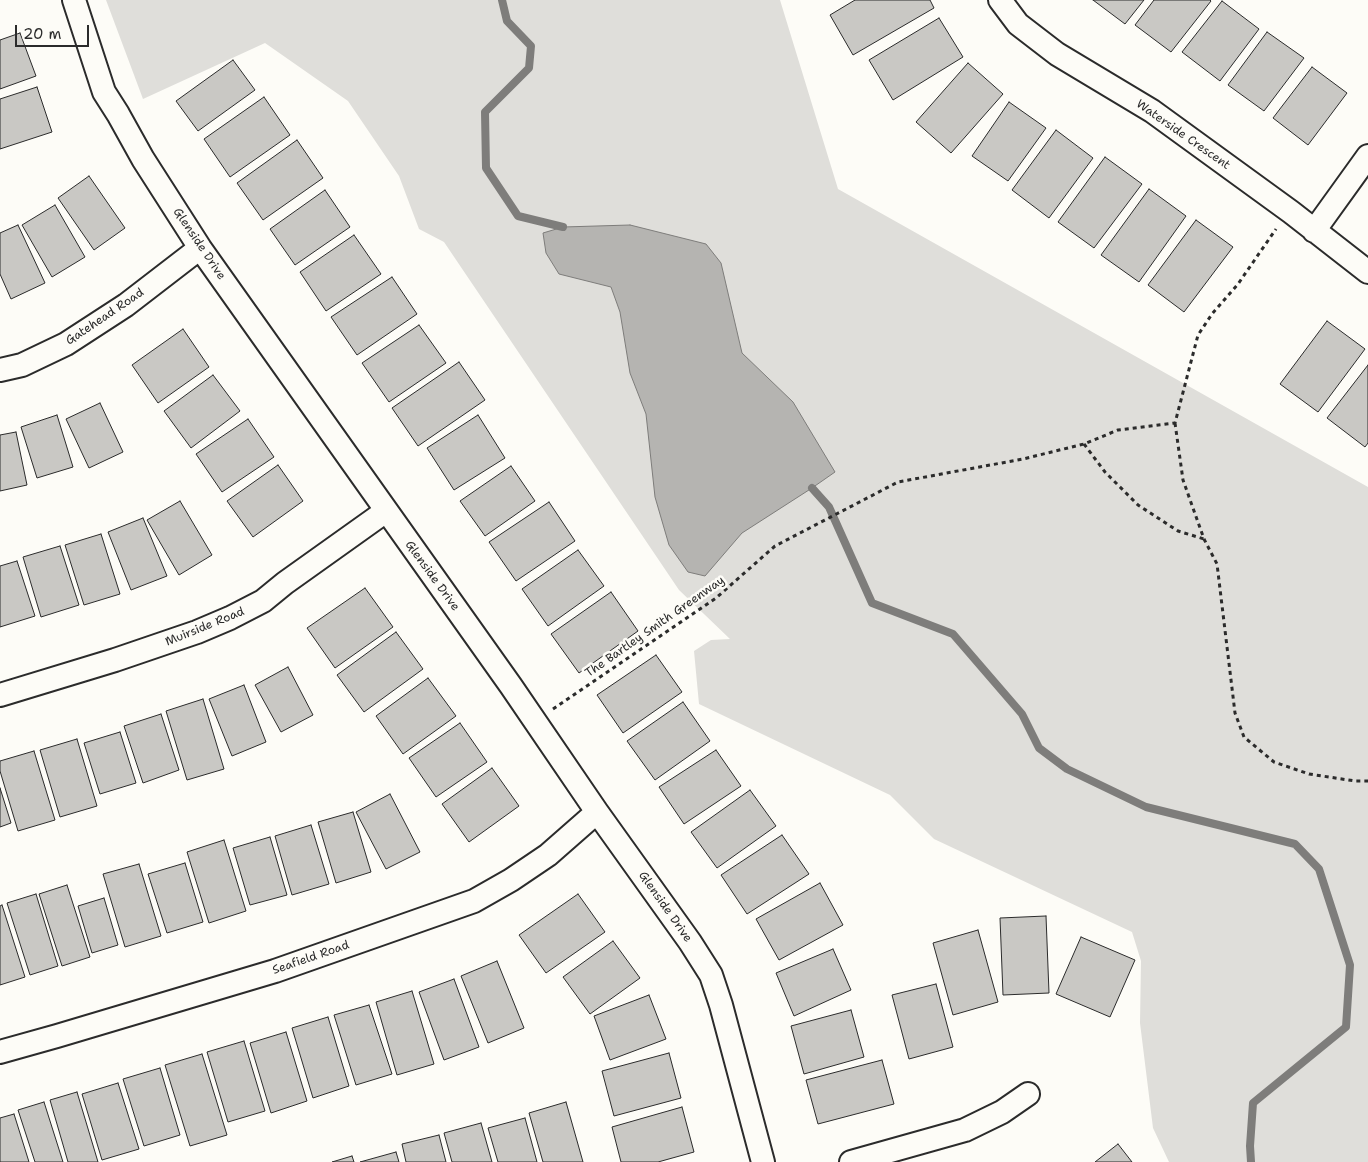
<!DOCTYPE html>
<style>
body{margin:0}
#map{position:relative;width:1368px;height:1162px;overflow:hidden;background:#fdfcf7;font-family:"Shantell Sans",sans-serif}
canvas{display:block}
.scale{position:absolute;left:15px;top:25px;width:74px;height:22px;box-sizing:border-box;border:2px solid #2b2b2b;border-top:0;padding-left:6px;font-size:15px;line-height:18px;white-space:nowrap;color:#2b2b2b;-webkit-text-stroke:4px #fdfcf7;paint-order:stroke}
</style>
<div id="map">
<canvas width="1368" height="1162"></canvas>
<div class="scale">20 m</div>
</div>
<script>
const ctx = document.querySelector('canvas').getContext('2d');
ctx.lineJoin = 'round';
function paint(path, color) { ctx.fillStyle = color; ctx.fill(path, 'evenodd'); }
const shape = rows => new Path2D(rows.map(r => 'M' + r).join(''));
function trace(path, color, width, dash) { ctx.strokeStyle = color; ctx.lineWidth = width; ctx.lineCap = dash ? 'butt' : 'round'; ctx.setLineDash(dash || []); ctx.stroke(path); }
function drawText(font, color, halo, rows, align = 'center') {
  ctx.font = font + ' "Shantell Sans",sans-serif'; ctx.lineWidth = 5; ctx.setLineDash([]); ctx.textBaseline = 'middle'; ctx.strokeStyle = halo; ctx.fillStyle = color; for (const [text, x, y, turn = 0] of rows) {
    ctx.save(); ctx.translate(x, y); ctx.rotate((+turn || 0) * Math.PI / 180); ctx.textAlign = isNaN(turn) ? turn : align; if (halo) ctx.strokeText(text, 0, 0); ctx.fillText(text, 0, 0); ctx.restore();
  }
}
const green = shape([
 [106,0,780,0,838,189,1368,487,1368,1162,1169,1162,1153,1128,1140,1023,1141,961,1132,932,934,839,890,795,699,704,694,651,711,640,730,639,679,590,444,242,419,229,399,176,348,101,265,43,143,99]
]);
const water = shape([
 [630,225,706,244,721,263,742,353,793,402,835,472,812,488,742,533,705,576,688,572,669,545,655,497,646,414,630,373,620,312,611,287,559,274,546,253,543,233,563,227,630,225]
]);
const stream = shape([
 [502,0,507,21,531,46,529,68,485,112,486,168,518,216,563,227],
 [812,488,829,507,872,603,953,634,1022,714,1039,748,1067,769,1146,807,1295,844,1319,869,1350,965,1346,1027,1253,1103,1250,1146,1251,1162]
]);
const building = shape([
 [855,0,930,0,934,8,853,55,830,15,855,0],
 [1093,0,1144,0,1125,24,1093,0],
 [1154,0,1210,0,1211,1,1171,52,1135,25,1154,0],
 [1222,1,1259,29,1220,81,1182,52,1222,1],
 [939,18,963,57,893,100,869,60,939,18],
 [1267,32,1304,58,1264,111,1228,85,1267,32],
 [20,33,36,76,0,89,0,40,20,33],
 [233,60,255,90,198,131,176,101,233,60],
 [968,63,1003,94,951,153,916,122,968,63],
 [1312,67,1347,93,1308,145,1273,118,1312,67],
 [37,87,52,132,0,149,0,99,37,87],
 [264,97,290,135,230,177,204,139,264,97],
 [1009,102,1046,128,1008,181,972,156,1009,102],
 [1056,130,1093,158,1049,218,1012,190,1056,130],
 [297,140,323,178,263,220,237,183,297,140],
 [1105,157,1142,184,1094,248,1058,222,1105,157],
 [89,176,125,228,94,250,58,198,89,176],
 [1149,189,1186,216,1139,282,1101,255,1149,189],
 [325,190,350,227,295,265,270,229,325,190],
 [55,205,85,257,52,277,22,225,55,205],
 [1196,220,1233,247,1184,312,1148,285,1196,220],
 [18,225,45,283,11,299,0,274,0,233,18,225],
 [354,235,381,274,326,311,300,272,354,235],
 [392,277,417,314,357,355,331,317,392,277],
 [1327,321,1365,349,1318,412,1280,384,1327,321],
 [419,325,446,363,389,402,362,363,419,325],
 [183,329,209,367,158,403,132,365,183,329],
 [459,362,485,400,418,446,392,408,459,362],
 [1368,365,1368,443,1365,447,1327,418,1368,365],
 [213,375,240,411,191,448,164,411,213,375],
 [100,403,123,452,89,468,66,419,100,403],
 [57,415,73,467,37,478,21,427,57,415],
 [478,415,505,458,454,490,427,448,478,415],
 [248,419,274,457,222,492,196,454,248,419],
 [16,432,27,485,0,491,0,435,16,432],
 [278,465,303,501,253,537,227,501,278,465],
 [511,466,535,501,485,536,460,501,511,466],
 [180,501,212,555,179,575,147,520,180,501],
 [549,502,575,541,516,581,489,542,549,502],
 [143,518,167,576,131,590,108,532,143,518],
 [101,534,120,594,84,605,65,545,101,534],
 [60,546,79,605,41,617,23,557,60,546],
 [578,550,604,586,548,626,522,589,578,550],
 [17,561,35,616,0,627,0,566,17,561],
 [365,588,393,627,335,668,307,628,365,588],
 [611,592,638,631,579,673,551,634,611,592],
 [396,632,423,669,364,712,337,675,396,632],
 [656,655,682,692,623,733,597,695,656,655],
 [288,667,313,715,281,732,255,685,288,667],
 [428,678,456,716,403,754,376,716,428,678],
 [244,685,266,742,232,756,209,699,244,685],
 [203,699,224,769,187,780,166,711,203,699],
 [683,702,710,741,655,780,627,741,683,702],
 [161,714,179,770,143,783,124,726,161,714],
 [460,723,487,762,436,797,409,758,460,723],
 [120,732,136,783,100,794,84,743,120,732],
 [77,739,97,806,60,817,40,750,77,739],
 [716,750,741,786,684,824,659,787,716,750],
 [34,751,55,820,18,831,0,771,0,761,34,751],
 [492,768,519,806,469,842,442,804,492,768],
 [0,788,11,823,0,827,0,788],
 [750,790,776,826,717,868,691,832,750,790],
 [390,794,420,852,386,869,356,812,390,794],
 [353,812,371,872,336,883,318,822,353,812],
 [311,825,329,884,292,895,275,836,311,825],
 [782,835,809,874,747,914,721,875,782,835],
 [270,837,287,895,250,905,233,848,270,837],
 [224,840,246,911,209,923,187,852,224,840],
 [185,863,203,922,167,933,148,874,185,863],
 [139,864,161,936,125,947,103,874,139,864],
 [820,883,843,925,779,960,756,919,820,883],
 [67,885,90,957,62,966,39,894,67,885],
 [36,894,58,966,30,975,7,903,36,894],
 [578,894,605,932,546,973,519,935,578,894],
 [104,898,118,945,92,953,78,906,104,898],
 [2,905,25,977,0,985,0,906,2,905],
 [1046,916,1049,993,1003,995,1000,918,1046,916],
 [978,930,998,1002,953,1015,933,943,978,930],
 [1081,937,1135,960,1110,1017,1056,994,1081,937],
 [613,941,640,978,590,1014,563,977,613,941],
 [833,949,851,990,794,1016,776,973,833,949],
 [497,961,524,1028,488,1043,461,976,497,961],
 [454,979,479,1047,444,1060,419,992,454,979],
 [936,984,953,1047,909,1059,892,995,936,984],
 [412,991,434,1064,397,1075,376,1002,412,991],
 [649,995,666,1039,610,1060,594,1016,649,995],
 [369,1005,392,1074,356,1085,334,1015,369,1005],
 [851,1010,864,1057,804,1074,791,1026,851,1010],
 [328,1017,349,1086,313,1098,292,1028,328,1017],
 [286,1032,307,1101,271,1113,250,1043,286,1032],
 [244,1041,265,1111,228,1122,207,1052,244,1041],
 [669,1053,681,1098,614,1116,602,1071,669,1053],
 [202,1054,227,1135,190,1146,165,1065,202,1054],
 [882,1060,894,1104,818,1124,806,1080,882,1060],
 [160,1068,180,1135,144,1146,123,1079,160,1068],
 [118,1083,139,1149,102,1160,82,1094,118,1083],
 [77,1092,98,1162,68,1162,50,1100,77,1092],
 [44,1102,63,1162,35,1162,18,1110,44,1102],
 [566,1102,583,1162,543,1162,529,1113,566,1102],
 [682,1107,694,1152,658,1162,621,1162,612,1127,682,1107],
 [14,1114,29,1162,0,1162,0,1118,14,1114],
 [525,1118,537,1162,498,1162,488,1128,525,1118],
 [481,1123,492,1162,452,1162,444,1133,481,1123],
 [439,1135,446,1162,406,1162,402,1144,439,1135],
 [1118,1144,1132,1162,1095,1162,1118,1144],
 [396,1152,399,1162,360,1162,396,1152],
 [352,1156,354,1162,332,1162,352,1156]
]);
const path = shape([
 [1175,423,1183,480,1204,539,1217,564,1235,713,1244,737,1274,762,1309,774,1355,781,1368,781],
 [1084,444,1105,472,1138,505,1178,531,1204,539],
 [553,709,716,598,775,546,898,482,1023,459,1084,444,1118,430,1175,423,1198,335,1212,314,1238,284,1276,229]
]);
const minor = shape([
 [74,0,104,92,118,114,143,159,200,248,511,686,597,812,690,942,711,975,721,1005,763,1162],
 [1000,0,1018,24,1057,54,1152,111,1291,212,1368,272],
 [1314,231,1368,156],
 [0,370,22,365,66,344,126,305,200,248],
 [0,695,115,660,197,632,230,618,263,601,285,583,386,511],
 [0,1052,57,1036,275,971,474,901,511,880,548,855,597,812],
 [851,1162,965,1130,1002,1112,1028,1094]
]);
const streetNames = [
 ["Waterside Crescent",1183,135,35],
 ["Glenside Drive",199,244,56],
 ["Gatehead Road",105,317,-34],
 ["Glenside Drive",432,576,54],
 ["Muirside Road",205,627,-22],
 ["The Bartley Smith Greenway",655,627,-35],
 ["Glenside Drive",665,907,55],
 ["Seafield Road",311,958,-19]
];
paint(green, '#dfdeda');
paint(water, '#b5b4b1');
trace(water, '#7e7d7b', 1);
trace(stream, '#7e7d7b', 8);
paint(building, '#c9c8c4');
trace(building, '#2b2b2b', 1);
trace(minor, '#2b2b2b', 26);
trace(path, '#2b2b2b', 3, [4, 4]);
trace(minor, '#fdfcf7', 22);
drawText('12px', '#2b2b2b', '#fdfcf7', streetNames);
</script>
